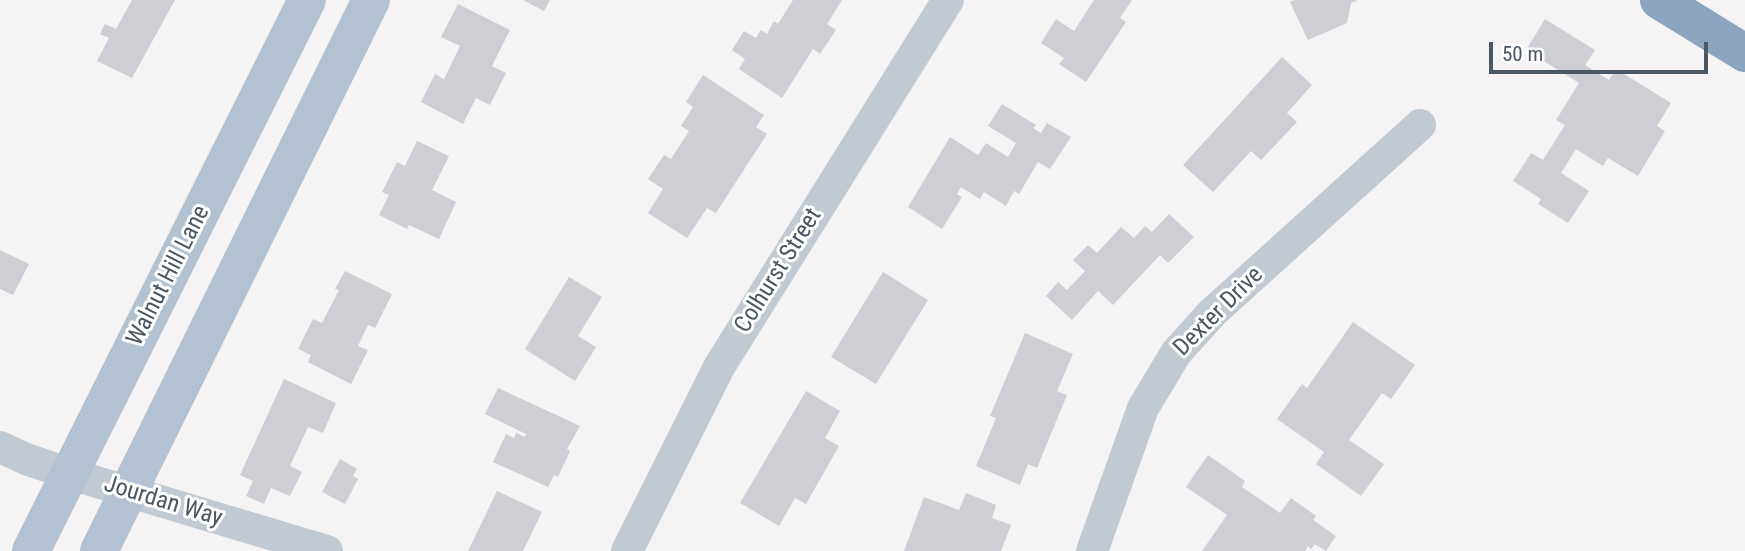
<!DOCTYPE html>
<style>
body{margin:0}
#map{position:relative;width:1745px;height:551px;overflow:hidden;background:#f5f3f3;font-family:"Roboto Condensed",sans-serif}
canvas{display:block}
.scale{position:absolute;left:1489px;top:42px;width:219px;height:32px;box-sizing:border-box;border:4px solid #4a5661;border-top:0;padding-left:9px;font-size:21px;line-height:24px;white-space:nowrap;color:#4a5661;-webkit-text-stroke:5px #fff;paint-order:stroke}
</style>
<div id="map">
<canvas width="1745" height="551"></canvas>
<div class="scale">50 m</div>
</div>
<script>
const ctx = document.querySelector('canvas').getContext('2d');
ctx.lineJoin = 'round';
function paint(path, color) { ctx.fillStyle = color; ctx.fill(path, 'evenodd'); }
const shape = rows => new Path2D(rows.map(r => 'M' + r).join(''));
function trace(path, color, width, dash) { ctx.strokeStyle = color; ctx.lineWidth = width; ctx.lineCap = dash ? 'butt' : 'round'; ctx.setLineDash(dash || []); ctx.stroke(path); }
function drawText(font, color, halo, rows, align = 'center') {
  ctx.font = font + ' "Roboto Condensed",sans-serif'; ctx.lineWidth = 6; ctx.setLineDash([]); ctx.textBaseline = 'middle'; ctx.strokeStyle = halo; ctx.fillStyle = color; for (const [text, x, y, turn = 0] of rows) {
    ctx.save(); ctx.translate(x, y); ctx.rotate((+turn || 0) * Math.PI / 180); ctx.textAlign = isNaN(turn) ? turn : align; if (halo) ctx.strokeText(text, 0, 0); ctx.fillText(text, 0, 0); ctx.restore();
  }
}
const building = shape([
 [132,0,175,0,132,78,97,61,109,38,100,34,105,24,116,29],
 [523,0,550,0,544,11],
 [793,0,842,0,827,24,836,30,820,54,813,49,782,98,739,69,745,59,732,50,744,31,756,38,761,30,767,34,774,21,778,24],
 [1094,0,1132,0,1120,18,1126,22,1086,82,1059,64,1064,58,1041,43,1056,19,1074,31],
 [1294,0,1358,0,1351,3,1347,23,1308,40,1290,2],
 [458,4,510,30,492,66,506,73,490,105,476,98,463,124,421,102,435,74,444,79,460,46,441,37],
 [1545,19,1595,50,1585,65,1609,80,1616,69,1671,103,1657,126,1665,131,1638,176,1608,158,1603,166,1576,149,1561,173,1589,191,1568,223,1538,204,1541,199,1513,181,1531,153,1543,160,1565,125,1556,120,1579,83,1526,50],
 [1282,57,1312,85,1287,113,1297,122,1261,160,1251,151,1213,192,1183,165],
 [703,75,764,115,756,127,767,134,716,213,707,208,687,238,648,213,663,189,648,179,664,155,671,159,689,131,681,126,693,107,686,102],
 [1002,104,1036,125,1033,128,1041,133,1047,123,1071,137,1050,169,1038,162,1019,194,1014,191,1006,206,984,192,980,199,961,187,957,194,962,197,942,229,908,207,950,137,978,155,986,143,1008,157,1016,143,988,126],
 [417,141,449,156,432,190,456,202,439,239,409,225,407,229,379,215,389,195,382,192,397,162,405,166],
 [1169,214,1194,237,1168,263,1160,255,1113,305,1098,291,1072,320,1046,296,1058,282,1067,290,1085,271,1073,260,1088,245,1097,253,1121,227,1134,238,1145,226,1152,232],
 [0,250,29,264,13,295,0,289],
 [345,271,392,294,375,328,368,325,358,346,368,350,351,384,308,362,311,355,298,349,313,319,322,323,339,290,335,289],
 [883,272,928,300,876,384,831,357],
 [569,277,602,297,578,336,596,347,575,381,525,349],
 [1353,322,1415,365,1391,399,1382,393,1349,440,1384,464,1361,496,1316,464,1324,452,1277,419,1302,384,1307,388],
 [1025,333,1073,354,1057,391,1067,395,1037,468,1028,464,1020,485,976,466,996,418,990,416],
 [284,379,336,403,323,433,308,427,290,466,302,472,290,496,271,488,264,504,246,496,253,481,240,475],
 [498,388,580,426,567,449,570,451,558,477,554,475,548,487,493,462,506,434,514,438,516,433,525,437,526,434,485,414],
 [806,391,840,411,825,438,839,446,806,504,795,498,779,526,740,503],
 [1208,455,1245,481,1242,487,1280,513,1291,498,1316,516,1313,520,1336,536,1326,551,1315,544,1311,549,1308,546,1305,551,1202,551,1227,515,1186,487],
 [340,459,357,469,353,476,358,479,345,504,322,492],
 [497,491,542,512,523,551,468,551],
 [966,493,996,505,992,518,1011,525,1001,551,904,551,924,497,959,510]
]);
const minor = shape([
 [0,447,26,459,70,474,327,551],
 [627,551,719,367,948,0],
 [1092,551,1143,408,1176,353,1212,313,1420,125]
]);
const major = shape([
 [31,551,307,0],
 [99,551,371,0]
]);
const highway = shape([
 [1659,0,1745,53]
]);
const streetNames = [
 ["Colhurst Street",779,271,-58],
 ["Walnut Hill Lane",169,276,-63],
 ["Dexter Drive",1219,312,-45],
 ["Jourdan Way",163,502,17]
];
paint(building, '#cdcfd5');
trace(minor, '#c1cad2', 32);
trace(major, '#b3c2d1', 38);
trace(highway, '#8ba5c1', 38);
drawText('24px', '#4a5661', '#fff', streetNames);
</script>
